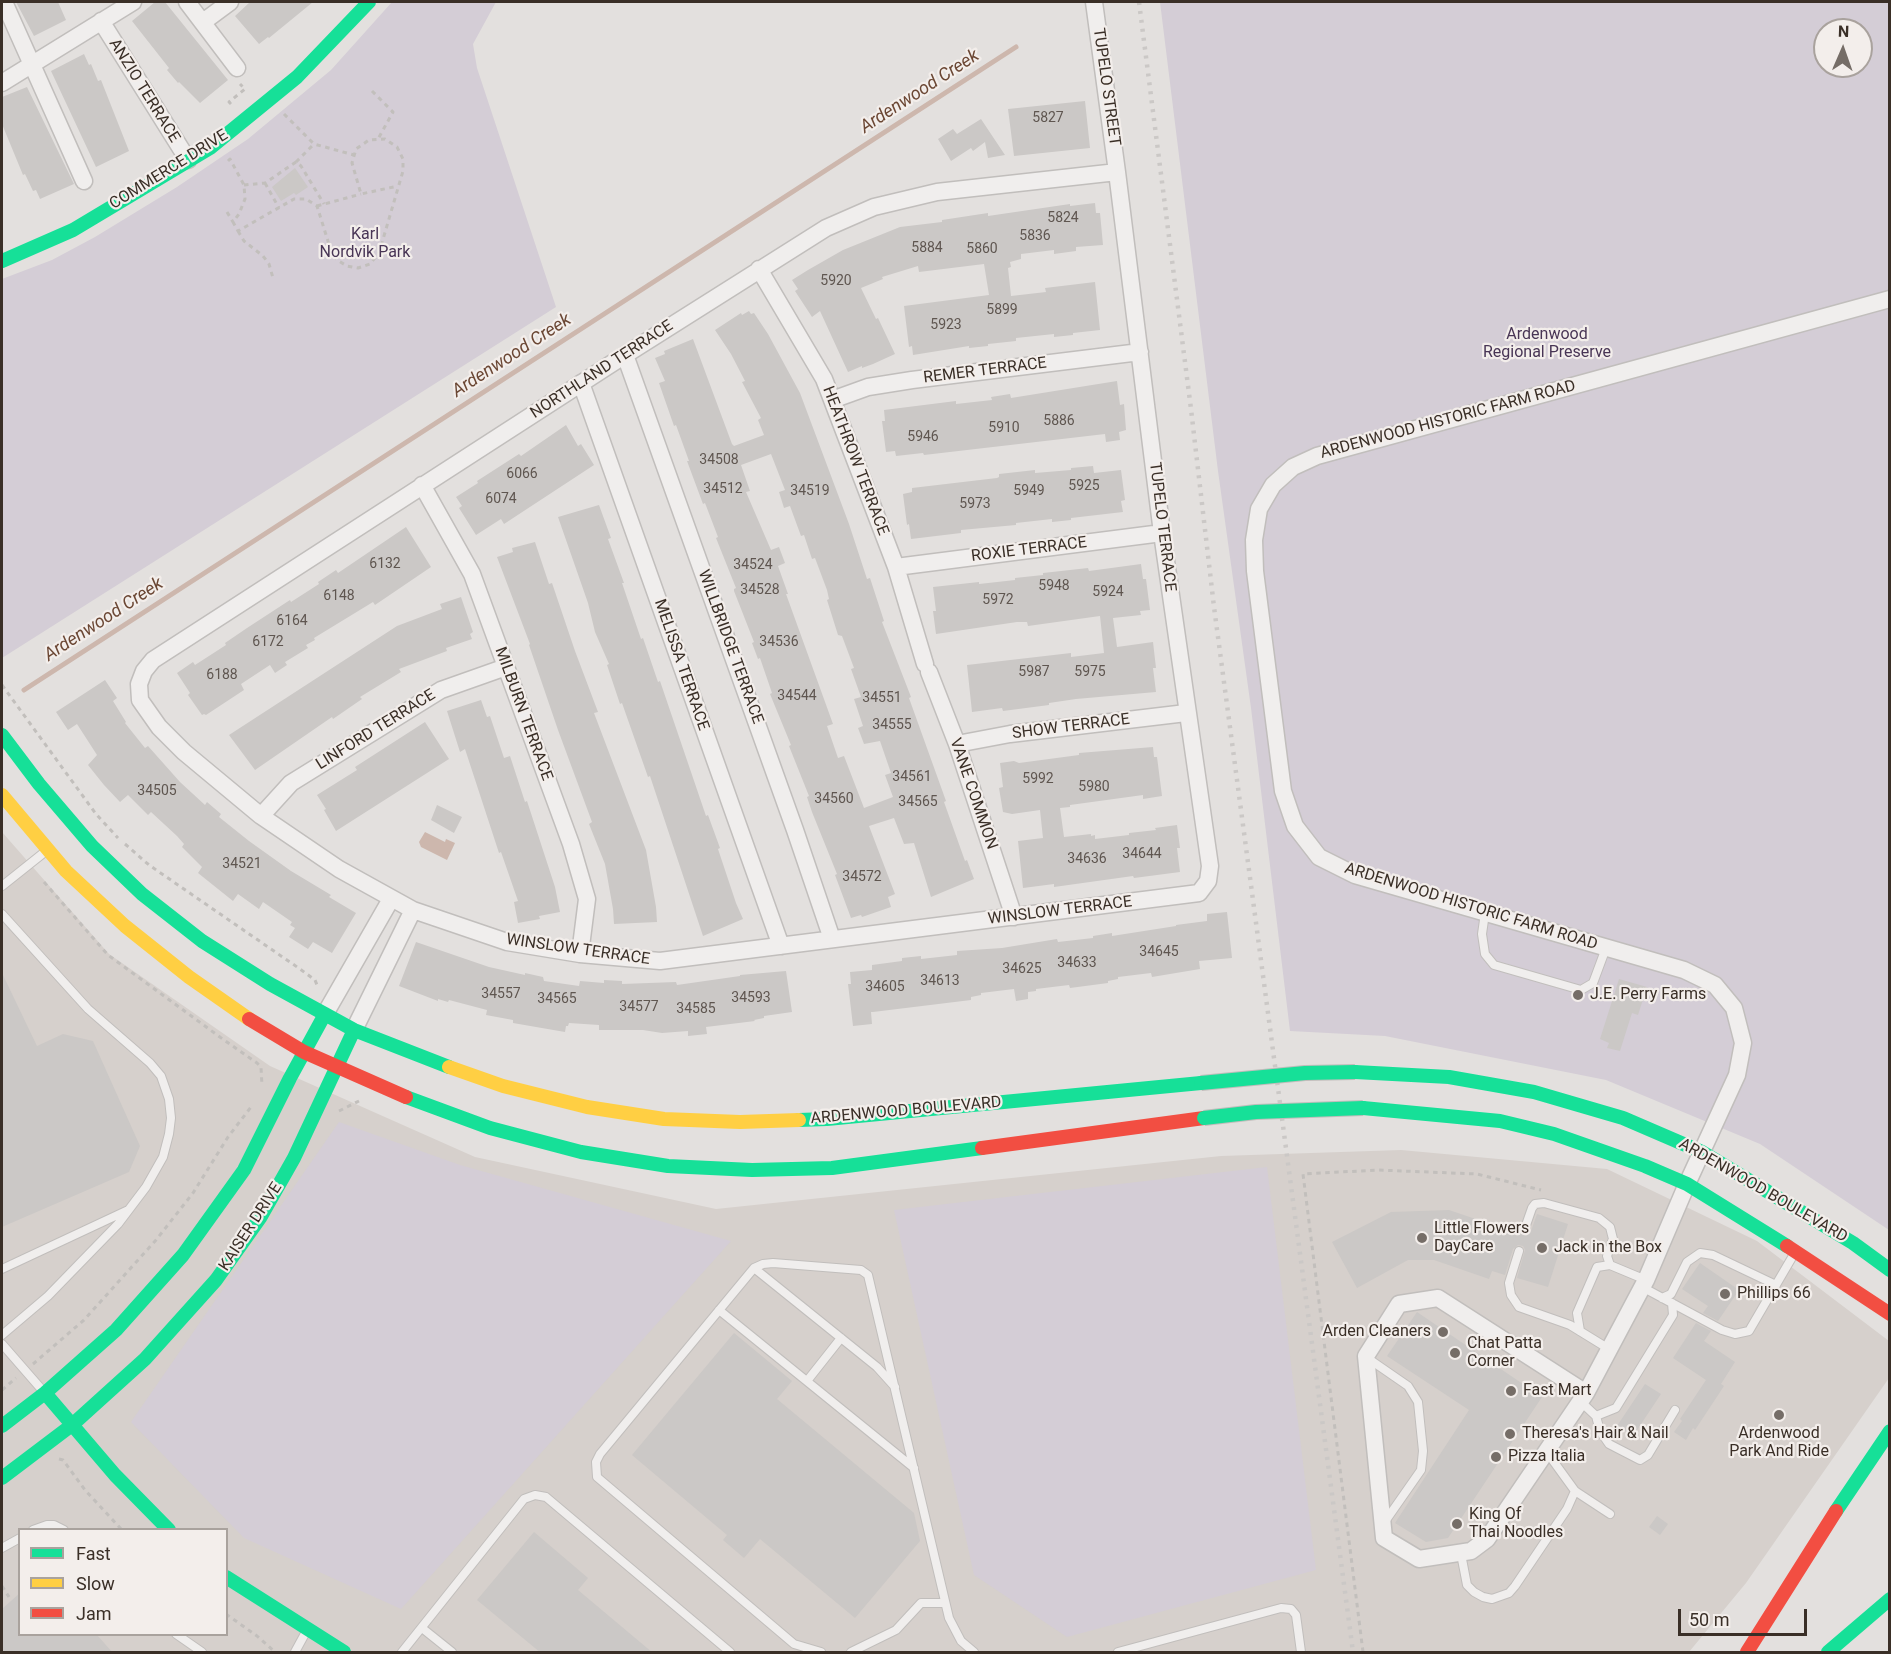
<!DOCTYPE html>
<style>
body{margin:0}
#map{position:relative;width:1891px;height:1654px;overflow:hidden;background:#e3e0de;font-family:Roboto,sans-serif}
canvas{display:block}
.frame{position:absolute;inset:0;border:3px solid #3a2f27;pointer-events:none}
.legend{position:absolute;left:18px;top:1528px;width:210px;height:108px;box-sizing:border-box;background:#f3eeeb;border:2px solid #a9a29d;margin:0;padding:8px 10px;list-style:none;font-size:18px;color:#3a2f27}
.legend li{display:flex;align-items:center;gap:12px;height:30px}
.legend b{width:30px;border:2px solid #a9a29d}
.north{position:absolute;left:1813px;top:18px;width:60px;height:60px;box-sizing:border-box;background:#f3eeeb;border:2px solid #a9a29d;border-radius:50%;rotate:2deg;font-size:16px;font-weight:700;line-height:24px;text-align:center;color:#3a2f27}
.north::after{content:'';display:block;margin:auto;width:21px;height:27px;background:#756d67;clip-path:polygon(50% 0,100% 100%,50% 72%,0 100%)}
.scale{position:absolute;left:1678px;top:1609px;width:129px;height:27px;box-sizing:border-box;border:3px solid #3a2f27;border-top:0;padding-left:8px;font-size:18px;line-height:21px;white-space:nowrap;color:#3a2f27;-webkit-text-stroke:4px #f3eeeb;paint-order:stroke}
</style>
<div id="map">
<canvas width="1891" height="1654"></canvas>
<div class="frame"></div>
<ul class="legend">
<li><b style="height:8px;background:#16e098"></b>Fast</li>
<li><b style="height:8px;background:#ffcf43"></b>Slow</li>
<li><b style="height:8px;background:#f24e42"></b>Jam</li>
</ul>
<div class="north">N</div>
<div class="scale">50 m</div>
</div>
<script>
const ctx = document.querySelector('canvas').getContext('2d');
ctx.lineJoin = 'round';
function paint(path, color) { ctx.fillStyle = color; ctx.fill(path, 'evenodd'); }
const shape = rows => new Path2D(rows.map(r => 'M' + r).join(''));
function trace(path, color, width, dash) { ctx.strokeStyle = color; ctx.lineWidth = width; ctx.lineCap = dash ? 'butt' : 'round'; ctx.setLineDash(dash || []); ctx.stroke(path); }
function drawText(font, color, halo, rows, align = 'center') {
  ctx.font = font + ' Roboto,sans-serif'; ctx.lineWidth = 4.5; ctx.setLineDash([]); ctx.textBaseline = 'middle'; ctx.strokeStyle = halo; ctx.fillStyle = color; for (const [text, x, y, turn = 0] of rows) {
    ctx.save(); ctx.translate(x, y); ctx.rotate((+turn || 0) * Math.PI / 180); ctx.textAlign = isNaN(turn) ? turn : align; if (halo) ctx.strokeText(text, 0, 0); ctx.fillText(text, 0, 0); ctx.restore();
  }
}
const built = shape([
 [2,832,109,954,270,1066,475,1157,716,1209,1221,1156,1401,1150,1607,1169,1757,1241,1889,1341,1889,1378,1746,1583,1689,1652,2,1652],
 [20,1530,226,1530,226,1634,20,1634]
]);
const green = shape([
 [392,2,496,2,473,44,477,68,556,307,2,658,2,279,52,260,95,237,177,187,248,139,331,70],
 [1160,2,1889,2,1889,1230,1760,1144,1606,1080,1385,1036,1290,1031,1251,708,1218,471],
 [1825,30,1861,30,1861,66,1825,66],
 [339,1122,460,1165,731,1241,401,1609,244,1538,131,1422],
 [1267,1167,1316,1570,1067,1637,974,1575,894,1210]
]);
const water = shape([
 [425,832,445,842,446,839,455,843,447,860,421,847,419,842]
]);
const stream = shape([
 [24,690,1016,47]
]);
const building = shape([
 [16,2,58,2,66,20,34,36],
 [155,2,165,2,228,80,200,103,179,82,178,83,167,70,169,68,132,21],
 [250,2,313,2,269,38,268,37,259,44,235,16],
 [84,54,89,65,91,64,98,81,101,80,129,151,96,167,51,71],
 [27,87,74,184,40,199,36,190,33,191,25,174,23,175,2,124,2,97],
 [1085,101,1090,148,1014,156,1008,109],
 [981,119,1005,155,988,158,985,142,973,151,971,148,951,161,938,139,953,129,957,134],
 [295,168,308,187,296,195,294,193,281,201,272,187],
 [1095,203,1096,213,1100,213,1103,245,1076,247,1076,251,1054,254,1054,250,1021,254,1021,259,1010,262,1011,267,1008,268,1011,296,1046,292,1045,288,1095,282,1100,330,1073,333,1073,335,1054,337,1054,334,1016,338,1016,341,988,344,988,346,969,348,969,346,913,355,912,346,909,347,904,306,989,295,984,264,919,272,918,266,882,277,883,279,861,288,876,319,878,318,895,354,873,364,862,368,862,366,848,372,820,311,812,317,795,291,798,289,792,280,808,270,843,250,900,227,942,222,942,220,988,213,988,216,1070,204,1070,206],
 [749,311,751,314,754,313,768,334,800,393,849,524,867,579,870,578,884,621,882,622,911,697,909,698,946,801,944,802,965,861,967,860,974,879,931,897,914,843,904,844,894,818,869,826,895,894,888,897,891,907,862,917,861,915,851,918,835,875,837,874,812,812,807,797,809,796,789,746,791,745,770,694,772,693,760,658,758,659,752,643,754,642,734,591,734,589,736,588,716,538,718,537,705,503,703,504,687,461,689,461,676,425,674,426,659,383,665,381,655,358,665,354,664,351,693,339,732,444,734,446,764,435,758,420,761,418,742,382,745,381,731,354,715,330,741,313,742,315],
 [771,454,785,490,779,492,784,508,790,506,801,536,804,535,812,559,815,558,827,590,829,599,827,600,838,635,842,636,854,668,851,669,861,697,854,699,863,726,858,728,864,744,880,741,891,773,885,775,893,797,864,808,844,756,838,758,827,726,833,724,786,594,788,594,778,566,785,563,779,547,771,550,746,492,750,491,741,465],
 [1117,381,1120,405,1124,404,1126,430,1119,432,1120,440,1106,442,1105,434,924,455,923,453,896,456,895,451,886,452,882,421,885,421,884,410,956,401,956,404,992,400,991,397,1010,394,1011,398],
 [566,425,578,446,581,444,594,465,504,524,501,519,476,535,459,508,462,506,456,497,478,483,477,481,519,454,521,456],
 [1093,466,1094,473,1121,470,1125,500,1121,501,1123,512,1071,518,1071,520,1052,522,1052,519,1016,523,1016,525,961,530,961,533,911,539,909,524,907,525,903,494,912,492,912,488,997,478,999,477,999,474,1035,470,1035,473,1071,470,1071,468],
 [599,505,611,538,608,539,624,583,622,583,641,639,643,638,658,682,660,681,706,816,708,815,720,848,718,849,736,903,743,919,703,936,650,776,648,777,622,703,620,704,607,665,609,664,595,632,588,603,558,517],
 [406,527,431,567,375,605,373,602,314,638,315,640,306,645,308,648,285,662,287,665,275,673,270,665,241,684,244,690,206,715,204,714,202,715,188,695,190,693,177,673,193,662,195,665,226,645,225,643,247,628,290,600,291,602,319,584,318,582,336,570,338,573],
 [535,542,549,584,552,583,575,651,598,712,594,713,646,850,656,907,657,922,614,924,613,909,605,864,589,824,592,822,558,730,529,645,530,644,497,557,513,552,512,548],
 [1141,564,1143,579,1146,579,1150,610,1140,611,1141,615,1113,618,1117,647,1153,642,1156,668,1153,668,1156,692,1076,699,1049,703,1049,705,1003,711,1002,708,972,712,967,665,1071,653,1071,657,1104,653,1100,616,1028,626,1027,622,1017,622,936,634,933,611,936,611,933,587,979,582,979,584,1015,580,1015,578,1043,575,1043,573,1088,568,1089,571],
 [461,597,473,632,470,634,472,639,446,648,447,651,399,669,401,672,360,697,362,699,333,719,332,717,255,770,229,735,397,626,442,609,440,604],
 [105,680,117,698,113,701,126,722,125,723,145,748,148,746,180,782,205,805,207,802,221,814,219,817,249,841,291,871,331,895,329,897,356,913,332,953,313,942,308,949,289,937,295,928,290,925,292,922,263,902,259,909,238,894,233,901,198,873,202,867,182,847,184,844,177,836,151,812,148,815,128,795,120,802,104,785,88,765,97,755,77,724,68,730,56,712],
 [481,700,487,717,490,716,504,758,510,756,525,802,527,801,555,887,560,912,539,916,540,919,518,923,514,902,518,901,501,852,499,853,465,749,460,752,447,711],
 [425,722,449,759,336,831,324,810,326,809,317,795,357,770,355,767],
 [1153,747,1154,757,1157,757,1162,796,1143,799,1143,795,1070,805,1070,807,1060,808,1064,837,1091,834,1091,836,1095,835,1095,839,1129,835,1129,833,1156,830,1155,828,1177,825,1180,848,1177,848,1180,872,1134,878,1133,876,1054,887,1054,884,1023,888,1018,841,1043,838,1040,810,1012,814,1003,812,999,788,1003,787,1000,763,1014,761,1019,763,1079,755,1079,753],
 [437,805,462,817,454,833,431,820],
 [1227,912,1232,958,1199,961,1200,969,1152,977,1151,973,1118,977,1118,979,1108,981,1108,983,1070,988,1069,985,1036,989,1036,991,1028,992,1028,999,1016,1001,1014,989,981,993,981,995,971,997,971,1000,873,1012,871,1012,872,1024,853,1026,848,984,851,984,850,972,872,970,872,965,902,961,902,958,921,956,921,959,957,955,957,951,1002,948,1057,939,1058,942,1093,938,1093,936,1112,933,1112,936,1176,926,1176,925,1207,921,1207,914],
 [416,942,489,967,525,975,525,973,543,977,544,981,579,986,580,981,604,983,604,980,622,981,622,984,676,982,677,985,740,976,740,975,786,971,792,1012,764,1016,764,1018,754,1020,755,1021,706,1027,707,1034,688,1036,688,1031,662,1033,643,1030,599,1030,599,1025,569,1023,568,1026,566,1026,565,1032,513,1023,513,1020,486,1015,487,1010,449,1000,448,1002,438,999,438,1001,399,986],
 [2,973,37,1046,63,1034,93,1041,140,1146,129,1172,2,1227],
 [1619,979,1647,987,1638,1015,1632,1013,1620,1051,1607,1048,1609,1043,1600,1039],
 [1449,1210,1517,1233,1519,1228,1523,1234,1531,1231,1537,1214,1568,1224,1548,1287,1517,1278,1525,1250,1523,1246,1518,1245,1513,1249,1505,1275,1492,1271,1489,1279,1434,1260,1408,1260,1357,1288,1332,1242,1391,1212],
 [1700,1263,1739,1290,1718,1321,1703,1313,1708,1306,1682,1289],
 [1417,1312,1542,1397,1448,1538,1426,1542,1395,1523,1469,1410,1387,1356],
 [1696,1323,1711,1331,1704,1341,1735,1362,1721,1384,1724,1386,1695,1430,1693,1428,1686,1440,1674,1432,1682,1421,1680,1419,1706,1380,1673,1358],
 [734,1333,792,1381,777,1399,914,1513,920,1541,855,1618,760,1539,744,1558,723,1540,727,1535,632,1455],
 [1645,1384,1661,1394,1633,1436,1617,1426],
 [1657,1516,1668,1524,1660,1535,1649,1527],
 [534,1532,588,1578,578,1590,653,1653,541,1653,477,1600],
 [20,1593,20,1635,97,1635,113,1653,2,1653,2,1609]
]);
const path = shape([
 [372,91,393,112,378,139],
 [231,104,229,102,245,89,240,84],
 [284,114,314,144,354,155],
 [228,161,230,159,244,185,245,199,239,214,233,222,238,231,294,199,306,199,317,206,332,254,337,260,347,266,358,268,370,264,379,253,403,171,403,159,397,147,385,139,369,140,356,149,352,163,361,194,398,186],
 [296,162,314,144],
 [265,183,279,208],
 [244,185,265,183,296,162,301,166,324,204],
 [317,206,361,194],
 [227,212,233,222],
 [238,231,244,241,263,256,269,264,273,278],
 [2,685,96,814,118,838],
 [125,844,149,865,300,969,315,980,317,985],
 [44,882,108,955,224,1040,257,1063,261,1067,262,1086],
 [339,1111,359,1101],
 [33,1364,84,1320,156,1240,193,1193,228,1137,251,1107],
 [2,1390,16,1378],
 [59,1459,63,1460,85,1490,122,1530],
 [2,1586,9,1597],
 [226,1614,257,1636,275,1652],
 [1363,1652,1303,1174,1378,1170,1477,1174,1541,1190]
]);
const lane = shape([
 [2,886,46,851],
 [1485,913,1482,934,1485,954,1494,965,1581,990,1593,983,1606,948],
 [2,914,88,1009,150,1063,161,1076,169,1099,171,1118,169,1134,163,1157,146,1187,118,1224,48,1296,2,1335],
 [1525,1228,1532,1208,1535,1204,1544,1203,1599,1218,1610,1227,1613,1239,1607,1256,1610,1265],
 [1519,1251,1509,1283,1511,1295,1519,1307,1570,1325,1609,1349],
 [754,1268,877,1367,895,1387],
 [2,1269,126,1211],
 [1642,1287,1722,1330,1735,1334,1749,1331,1794,1254],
 [1662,1298,1671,1294,1687,1262,1700,1253,1713,1255,1776,1285],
 [719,1310,914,1468],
 [1580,1331,1577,1313,1597,1267,1610,1265,1646,1280],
 [2,1344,43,1391],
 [1366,1357,1408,1386,1418,1402,1423,1451,1421,1470,1384,1523],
 [807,1381,841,1338],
 [1580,1401,1596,1416,1600,1431,1609,1444,1640,1460,1648,1455,1675,1410],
 [1596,1416,1616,1408,1673,1315,1672,1303],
 [1546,1451,1575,1491,1610,1514],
 [33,1530,47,1525,54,1525,64,1530],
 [2,1548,20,1538],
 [1461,1554,1467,1585,1474,1592,1483,1597,1492,1599,1509,1593,1515,1586,1567,1509,1575,1491],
 [422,1628,452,1652],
 [176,1634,202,1652],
 [295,1652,307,1630],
 [402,1652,524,1499,535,1495,546,1497,730,1652],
 [821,1652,794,1644,597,1477,596,1462,600,1454,754,1268,763,1264,773,1263,861,1270,868,1275,949,1618,961,1641,974,1652],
 [851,1652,896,1630,921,1603,945,1603],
 [1118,1652,1281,1608,1291,1609,1296,1615,1301,1652]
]);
const street = shape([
 [4,2,84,181],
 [187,2,237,68],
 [1094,2,1117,172,1162,533,1210,866,1208,881,1199,893,660,961,580,954,507,942,413,910,339,869,261,816,184,752,159,727,140,700,139,684,144,671,153,660,625,355,826,228,874,207,937,192,1117,172],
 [101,21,188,160],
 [203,22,230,2],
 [2,83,133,2],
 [759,269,824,379,896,567,925,664],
 [625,355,795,830,832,939],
 [581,383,781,946],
 [832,400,868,387,912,380,1140,352],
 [422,485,472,574,571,844,587,899,580,954],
 [896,567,1162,533],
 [929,672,957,744,1014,917],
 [957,744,1010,734,1186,713],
 [261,816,291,783,441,690,506,667],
 [325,1014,391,899],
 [354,1030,413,910],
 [1586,1393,1438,1298,1399,1304,1366,1356,1384,1538,1419,1559,1471,1551,1487,1539,1586,1393,1646,1280,1687,1184,1737,1075,1743,1043,1734,1008,1715,985,1684,970,1355,875,1319,857,1295,826,1283,791,1255,571,1254,540,1259,509,1273,485,1293,467,1317,456,1890,299]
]);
const fast = shape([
 [2,261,73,230,210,148,297,77,369,2],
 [2,735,39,784,92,846,142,894,202,941,270,984,354,1030,449,1067],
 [1355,1072,1449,1077,1534,1092,1623,1118,1702,1152,1853,1243,1890,1270],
 [406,1097,490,1128,581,1152,668,1166,752,1170,832,1168,982,1148],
 [1363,1108,1500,1121,1554,1134,1645,1166,1687,1184,1787,1246],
 [799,1120,827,1119,1201,1083],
 [45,1393,115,1475,169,1530],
 [2,1426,45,1393,116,1330,183,1255,244,1170,290,1078,325,1014],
 [2,1478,72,1425,145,1359,216,1280,260,1218,294,1158,354,1030],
 [1836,1511,1890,1431],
 [226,1577,344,1652],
 [1828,1652,1890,1599]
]);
const slow = shape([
 [2,795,66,871,125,926,189,977,249,1019],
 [449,1067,503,1086,587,1107,664,1119,740,1122,799,1120]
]);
const jam = shape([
 [249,1019,304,1052,406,1097],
 [982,1148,1204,1118],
 [1787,1246,1890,1314],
 [1747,1652,1836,1511]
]);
const rail = shape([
 [1139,2,1191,409,1214,607,1353,1652]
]);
const fastBridge = shape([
 [1201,1083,1305,1073,1355,1072],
 [1204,1118,1256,1112,1363,1108]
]);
const markers = [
 [1578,995,6,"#756d67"],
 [1422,1238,6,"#756d67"],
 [1542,1248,6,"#756d67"],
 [1725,1294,6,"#756d67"],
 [1443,1332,6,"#756d67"],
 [1455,1353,6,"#756d67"],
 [1511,1391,6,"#756d67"],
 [1779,1415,6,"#756d67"],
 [1510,1434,6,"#756d67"],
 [1496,1457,6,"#756d67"],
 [1457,1524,6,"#756d67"]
];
const numberNames = [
 ["5827",1048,118],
 ["5824",1063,218],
 ["5836",1035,236],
 ["5884",927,248],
 ["5860",982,249],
 ["5920",836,281],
 ["5899",1002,310],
 ["5923",946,325],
 ["5886",1059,421],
 ["5910",1004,428],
 ["5946",923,437],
 ["34508",719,460],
 ["6066",522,474],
 ["5925",1084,486],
 ["34512",723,489],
 ["34519",810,491],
 ["5949",1029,491],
 ["6074",501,499],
 ["5973",975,504],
 ["6132",385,564],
 ["34524",753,565],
 ["5948",1054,586],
 ["34528",760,590],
 ["5924",1108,592],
 ["6148",339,596],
 ["5972",998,600],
 ["6164",292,621],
 ["6172",268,642],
 ["34536",779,642],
 ["5987",1034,672],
 ["5975",1090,672],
 ["6188",222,675],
 ["34544",797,696],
 ["34551",882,698],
 ["34555",892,725],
 ["34561",912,777],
 ["5992",1038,779],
 ["5980",1094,787],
 ["34505",157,791],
 ["34560",834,799],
 ["34565",918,802],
 ["34644",1142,854],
 ["34636",1087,859],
 ["34521",242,864],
 ["34572",862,877],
 ["34645",1159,952],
 ["34633",1077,963],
 ["34625",1022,969],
 ["34613",940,981],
 ["34605",885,987],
 ["34557",501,994],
 ["34593",751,998],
 ["34565",557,999],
 ["34577",639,1007],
 ["34585",696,1009]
];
const streetNames = [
 ["TUPELO STREET",1106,87,82],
 ["ANZIO TERRACE",144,91,58],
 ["COMMERCE DRIVE",169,170,-32],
 ["NORTHLAND TERRACE",602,370,-33],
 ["REMER TERRACE",985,371,-7],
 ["ARDENWOOD HISTORIC FARM ROAD",1448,420,-15],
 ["HEATHROW TERRACE",855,461,69],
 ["TUPELO TERRACE",1162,527,83],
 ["ROXIE TERRACE",1029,550,-7],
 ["WILLBRIDGE TERRACE",730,647,70],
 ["MELISSA TERRACE",681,665,71],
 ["MILBURN TERRACE",523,714,70],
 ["SHOW TERRACE",1071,727,-7],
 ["LINFORD TERRACE",376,730,-32],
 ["VANE COMMON",973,794,71],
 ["ARDENWOOD HISTORIC FARM ROAD",1471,907,17],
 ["WINSLOW TERRACE",1060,911,-7],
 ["WINSLOW TERRACE",578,950,8],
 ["ARDENWOOD BOULEVARD",906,1111,-5],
 ["ARDENWOOD BOULEVARD",1763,1191,30],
 ["KAISER DRIVE",251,1227,-57]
];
const parkNames = [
 ["Karl",365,235],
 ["Nordvik Park",365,253],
 ["Ardenwood",1547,335],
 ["Regional Preserve",1547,353]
];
const poiNames = [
 ["J.E. Perry Farms",1590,995],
 ["Little Flowers",1434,1229],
 ["DayCare",1434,1247],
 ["Jack in the Box",1554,1248],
 ["Phillips 66",1737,1294],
 ["Arden Cleaners",1431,1332,"right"],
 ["Chat Patta",1467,1344],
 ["Corner",1467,1362],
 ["Fast Mart",1523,1391],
 ["Theresa's Hair & Nail",1522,1434],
 ["Ardenwood",1779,1434,"center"],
 ["Park And Ride",1779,1452,"center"],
 ["Pizza Italia",1508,1457],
 ["King Of",1469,1515],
 ["Thai Noodles",1469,1533]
];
const waterNames = [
 ["Ardenwood Creek",920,92,-33],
 ["Ardenwood Creek",512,356,-33],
 ["Ardenwood Creek",104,620,-33]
];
paint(built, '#d6d0cc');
paint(green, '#d4cdd6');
paint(water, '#cdb7ad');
trace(stream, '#cdb7ad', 5);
paint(building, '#cbc8c6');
trace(lane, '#c1bebc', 10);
trace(street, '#c1bebc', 19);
trace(path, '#c2bfbc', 3, [4.5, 4.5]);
trace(lane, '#f0eeed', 8);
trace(street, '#f0eeed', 16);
trace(fast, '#16e098', 14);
trace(slow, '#ffcf43', 14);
trace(jam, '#f24e42', 14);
trace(rail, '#cbc8c6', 4.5, [3, 6]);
trace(fastBridge, '#c1bdbb', 16, []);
trace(fastBridge, '#16e098', 14);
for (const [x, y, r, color] of markers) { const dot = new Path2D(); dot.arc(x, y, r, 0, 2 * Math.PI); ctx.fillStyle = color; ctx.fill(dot); trace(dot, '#f3eeeb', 2); }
drawText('14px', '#5f5650', null, numberNames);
drawText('16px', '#3a2f27', '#f3eeeb', streetNames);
drawText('16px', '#483555', '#f3eeeb', parkNames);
drawText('16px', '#3a2f27', '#f3eeeb', poiNames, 'left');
drawText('italic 18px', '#6b4734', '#f3eeeb', waterNames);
</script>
